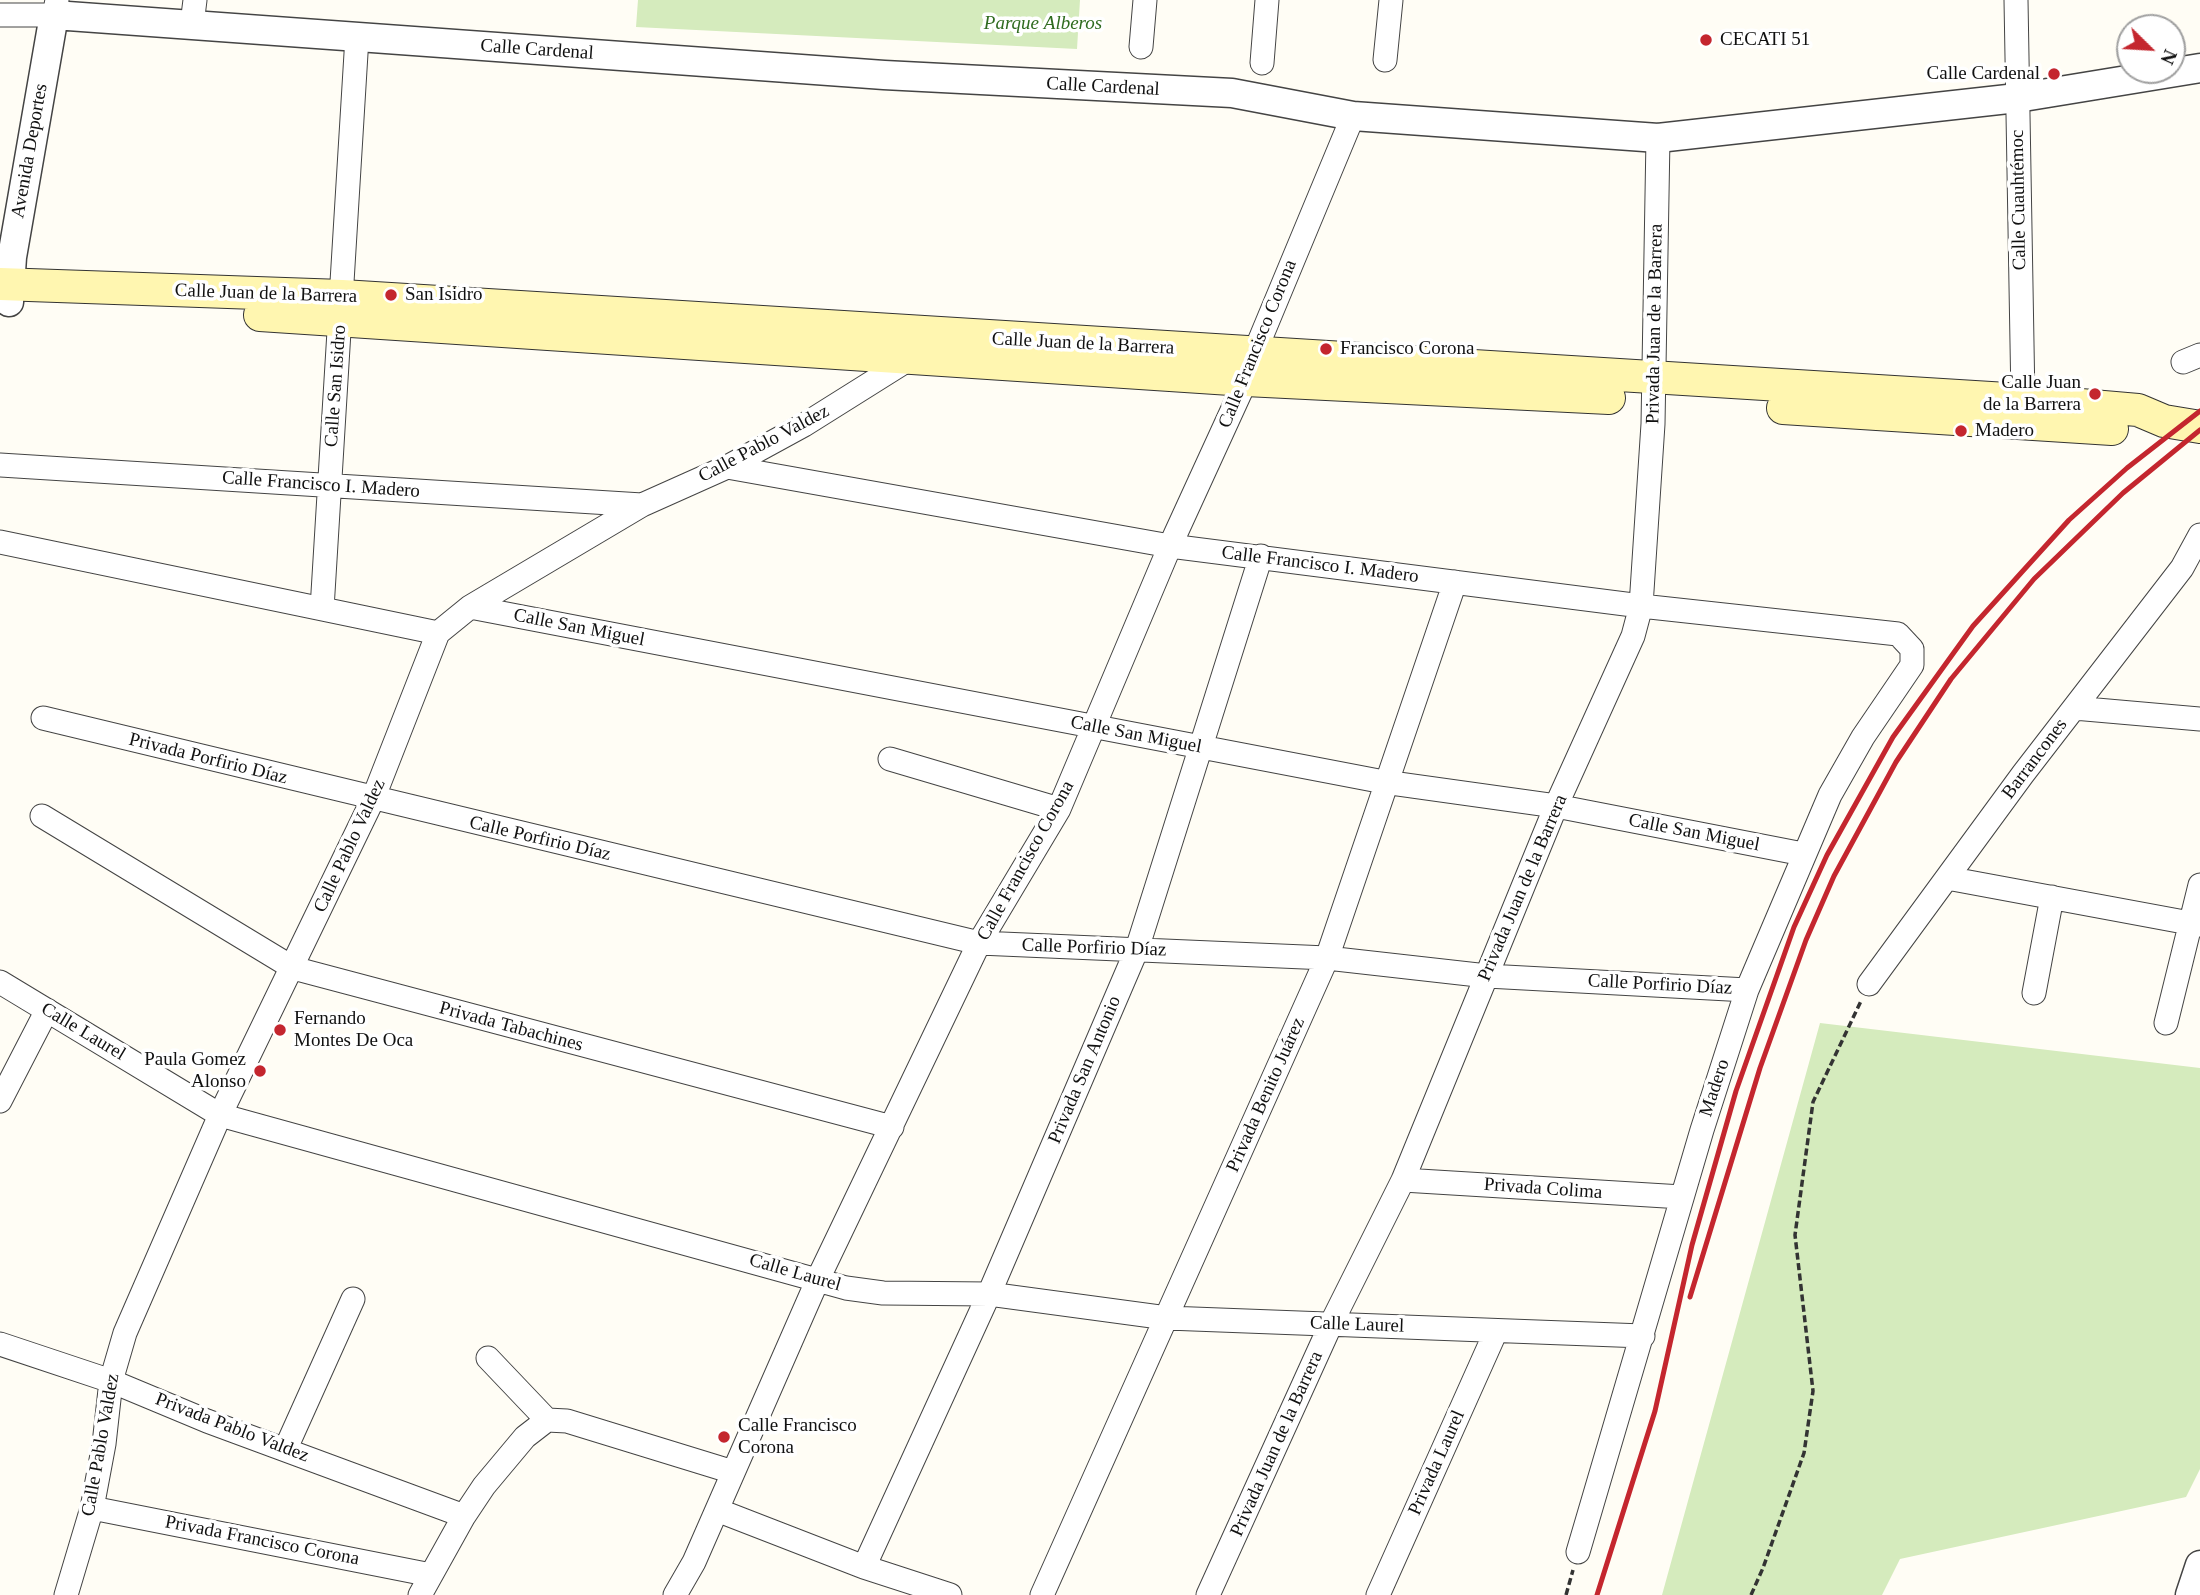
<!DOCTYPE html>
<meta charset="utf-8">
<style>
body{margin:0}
#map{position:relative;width:2200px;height:1595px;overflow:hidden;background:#fffdf5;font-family:Georgia,serif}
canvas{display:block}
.north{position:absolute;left:2116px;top:14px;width:70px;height:70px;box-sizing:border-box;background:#fff;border:2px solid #a0a0a0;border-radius:50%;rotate:114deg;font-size:19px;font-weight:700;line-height:28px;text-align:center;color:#111}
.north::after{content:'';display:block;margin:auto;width:24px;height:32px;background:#c4262e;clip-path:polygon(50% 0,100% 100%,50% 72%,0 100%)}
</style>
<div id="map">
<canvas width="2200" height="1595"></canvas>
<div class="north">N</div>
</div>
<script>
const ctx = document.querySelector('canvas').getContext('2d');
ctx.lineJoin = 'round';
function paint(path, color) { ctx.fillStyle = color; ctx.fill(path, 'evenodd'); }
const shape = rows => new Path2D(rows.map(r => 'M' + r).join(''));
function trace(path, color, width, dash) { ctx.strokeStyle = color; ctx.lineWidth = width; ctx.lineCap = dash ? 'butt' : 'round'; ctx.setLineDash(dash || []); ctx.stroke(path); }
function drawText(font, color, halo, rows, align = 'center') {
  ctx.font = font + ' Georgia,serif'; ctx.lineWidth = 7; ctx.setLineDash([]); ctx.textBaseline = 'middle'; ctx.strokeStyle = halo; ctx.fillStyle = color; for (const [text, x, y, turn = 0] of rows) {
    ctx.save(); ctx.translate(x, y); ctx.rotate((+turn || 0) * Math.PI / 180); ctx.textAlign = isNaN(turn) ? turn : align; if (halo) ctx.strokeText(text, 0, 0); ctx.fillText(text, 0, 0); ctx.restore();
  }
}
const green = shape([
 [638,0,1080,0,1077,49,636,27],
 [1820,1023,2200,1068,2200,1469,2186,1497,1900,1559,1882,1595,1662,1595]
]);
const path = shape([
 [1566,1595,1573,1570],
 [1751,1595,1763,1568,1804,1453,1813,1391,1795,1235,1813,1102,1861,1001]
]);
const minor = shape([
 [2016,0,2023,400],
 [0,15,54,15,57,0],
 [192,24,195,0],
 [1141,47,1145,0],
 [1385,60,1391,0],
 [1262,63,1267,0],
 [2183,362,2200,355],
 [0,465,642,505],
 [727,467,1170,546,1641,606,1898,634,1912,649,1912,665,1863,737,1830,795,1747,990,1702,1130,1578,1552],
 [0,542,438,633],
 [470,607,1384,782,1556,806,1803,854],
 [322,609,357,37],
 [2074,708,2200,719],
 [43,718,979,943,1327,958,1487,976,1747,990],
 [890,759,1059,809],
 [42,816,293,968,892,1127],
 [1947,878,2200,925],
 [0,982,220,1115,846,1288,883,1293,989,1294,1167,1318,1643,1336],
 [1869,984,2023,774,2182,568,2200,535],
 [2034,993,2052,897],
 [2166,1023,2200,885],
 [0,1101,47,1010],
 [1403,1180,1682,1197],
 [0,1344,111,1381,207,1421,464,1516],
 [488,1358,547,1420,567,1421,733,1472],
 [286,1448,353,1299],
 [92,1508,431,1575],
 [717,1510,864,1567,950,1595],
 [864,1567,989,1294,1137,949,1261,556],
 [66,1595,92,1508,104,1444,111,1381,125,1333,220,1115,373,799,438,633,470,607,642,505,727,467,804,425,914,356],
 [420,1595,464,1516,484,1486,525,1437,547,1420],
 [675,1595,694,1562,818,1279,979,943,1059,809,1170,546,1246,380,1254,354,1353,116],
 [1042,1595,1327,958,1455,582],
 [1208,1595,1331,1324,1403,1180,1556,806,1633,636,1641,606,1653,424,1658,138],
 [1378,1595,1496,1331]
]);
const tertiary = shape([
 [9,302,12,257,54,15,884,75,1232,93,1353,116,1658,138,2017,98,2200,68],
 [2190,1595,2200,1565]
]);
const secondary = shape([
 [0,284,342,296,2023,400,2138,410,2164,421,2200,427],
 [260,315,1246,380,1609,398],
 [1783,408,2112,429]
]);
const rail = shape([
 [1690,1297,1760,1068,1806,940,1834,876,1896,762,1951,679,2034,579,2123,493,2200,430],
 [1597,1595,1655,1411,1692,1245,1736,1091,1794,927,1827,855,1893,737,1973,626,2069,520,2127,468,2200,411]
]);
const markers = [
 [1706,40,7,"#c4262e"],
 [2054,74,7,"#c4262e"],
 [391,295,7,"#c4262e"],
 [1326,349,7,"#c4262e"],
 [2095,394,7,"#c4262e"],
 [1961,431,7,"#c4262e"],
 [280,1030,7,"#c4262e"],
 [260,1071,7,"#c4262e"],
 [724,1437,7,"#c4262e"]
];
const parkNames = [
 ["Parque Alberos",1043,24]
];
const poiNames = [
 ["CECATI 51",1720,40],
 ["Calle Cardenal",2040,74,"right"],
 ["San Isidro",405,295],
 ["Francisco Corona",1340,349],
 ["Calle Juan",2081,383,"right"],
 ["de la Barrera",2081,405,"right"],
 ["Madero",1975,431],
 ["Fernando",294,1019],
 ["Montes De Oca",294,1041],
 ["Paula Gomez",246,1060,"right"],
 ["Alonso",246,1082,"right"],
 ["Calle Francisco",738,1426],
 ["Corona",738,1448]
];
const streetNames = [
 ["Calle Cardenal",537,50,4],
 ["Calle Cardenal",1103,87,3],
 ["Avenida Deportes",30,151,-80],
 ["Calle Cuauhtémoc",2019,200,-91],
 ["Calle Juan de la Barrera",266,294,2],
 ["Privada Juan de la Barrera",1655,324,-89],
 ["Calle Juan de la Barrera",1083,344,3],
 ["Calle Francisco Corona",1258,344,-68],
 ["Calle San Isidro",336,386,-86],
 ["Calle Pablo Valdez",764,444,-28],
 ["Calle Francisco I. Madero",321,485,4],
 ["Calle Francisco I. Madero",1320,565,7],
 ["Calle San Miguel",579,628,11],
 ["Calle San Miguel",1136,735,11],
 ["Privada Porfirio Díaz",208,759,14],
 ["Barrancones",2035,759,-53],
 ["Calle San Miguel",1694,833,11],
 ["Calle Porfirio Díaz",540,839,13],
 ["Calle Pablo Valdez",350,846,-65],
 ["Calle Francisco Corona",1026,861,-61],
 ["Privada Juan de la Barrera",1523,888,-67],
 ["Calle Porfirio Díaz",1094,948,2],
 ["Calle Porfirio Díaz",1660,985,3],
 ["Privada Tabachines",511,1027,15],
 ["Calle Laurel",83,1032,31],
 ["Privada San Antonio",1085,1070,-67],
 ["Madero",1715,1088,-72],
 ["Privada Benito Juárez",1266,1095,-66],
 ["Privada Colima",1543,1189,4],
 ["Calle Laurel",795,1273,16],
 ["Calle Laurel",1357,1325,2],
 ["Privada Pablo Valdez",232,1428,21],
 ["Privada Juan de la Barrera",1277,1444,-66],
 ["Calle Pablo Valdez",101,1445,-80],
 ["Privada Laurel",1437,1463,-66],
 ["Privada Francisco Corona",262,1541,11]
];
paint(green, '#d5ebbd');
trace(minor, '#444', 25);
trace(tertiary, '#444', 31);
trace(secondary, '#333', 34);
trace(path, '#333', 3.5, [7, 3.5]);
trace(minor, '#fff', 23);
trace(tertiary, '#fff', 28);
trace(secondary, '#fff6b0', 32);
trace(rail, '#c4262e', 5);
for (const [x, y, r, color] of markers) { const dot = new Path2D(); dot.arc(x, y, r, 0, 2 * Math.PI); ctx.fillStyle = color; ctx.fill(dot); trace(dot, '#fff', 2.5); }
drawText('italic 19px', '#2f6b1f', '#fff', parkNames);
drawText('19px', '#111', '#fff', poiNames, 'left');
drawText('19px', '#111', '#fff', streetNames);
</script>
